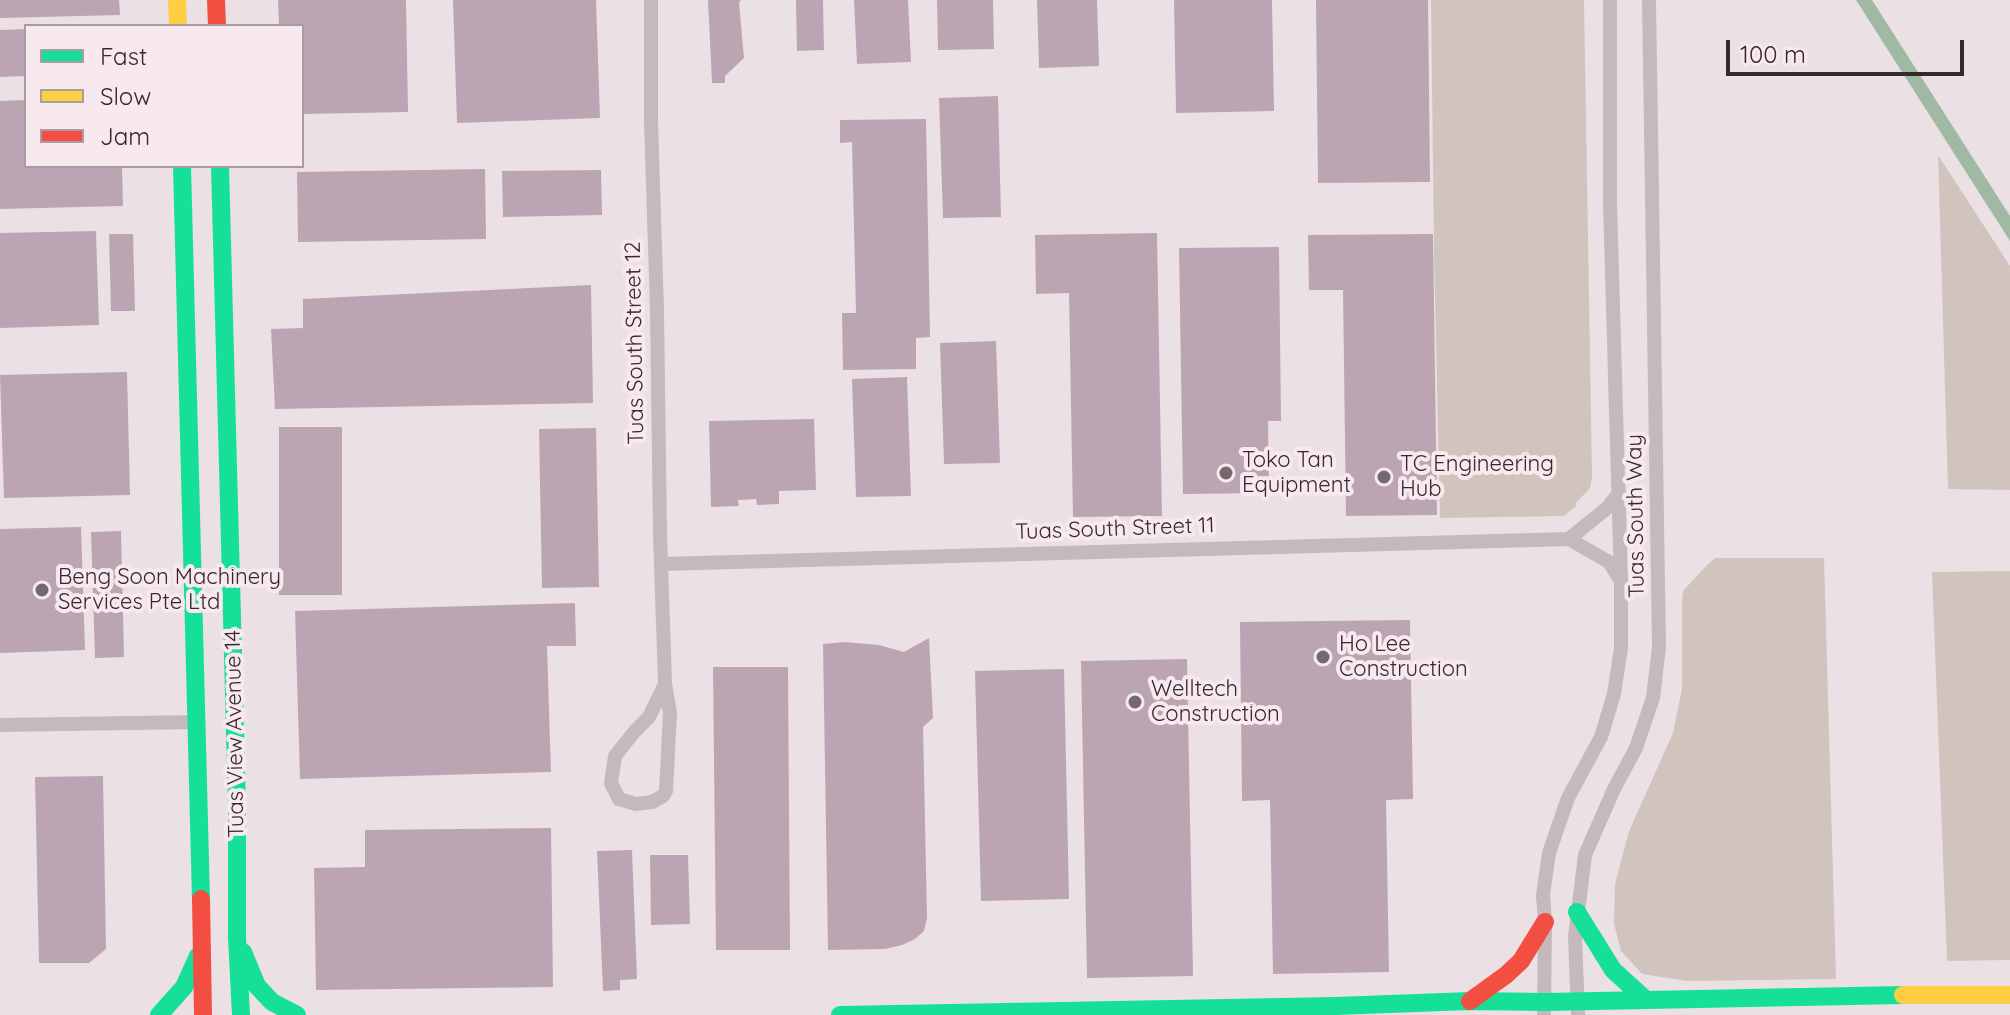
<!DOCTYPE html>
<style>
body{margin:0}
#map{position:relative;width:2010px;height:1015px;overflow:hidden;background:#ebe1e4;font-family:Quicksand,sans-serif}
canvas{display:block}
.legend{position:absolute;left:24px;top:24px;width:280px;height:144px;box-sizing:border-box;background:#f7e9ee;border:2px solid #a99ca2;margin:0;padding:10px 14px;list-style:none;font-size:24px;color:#34292f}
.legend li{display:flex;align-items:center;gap:16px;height:40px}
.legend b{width:40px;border:2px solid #a99ca2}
.scale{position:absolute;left:1726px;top:40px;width:238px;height:36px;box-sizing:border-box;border:4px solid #34292f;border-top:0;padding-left:10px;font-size:24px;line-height:28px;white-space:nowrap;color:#34292f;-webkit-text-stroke:6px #f7e9ee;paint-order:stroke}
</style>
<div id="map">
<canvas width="2010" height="1015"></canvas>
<ul class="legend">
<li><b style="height:10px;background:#16e098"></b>Fast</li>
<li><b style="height:10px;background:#ffcf43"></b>Slow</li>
<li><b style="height:10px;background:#f24e42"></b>Jam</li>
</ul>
<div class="scale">100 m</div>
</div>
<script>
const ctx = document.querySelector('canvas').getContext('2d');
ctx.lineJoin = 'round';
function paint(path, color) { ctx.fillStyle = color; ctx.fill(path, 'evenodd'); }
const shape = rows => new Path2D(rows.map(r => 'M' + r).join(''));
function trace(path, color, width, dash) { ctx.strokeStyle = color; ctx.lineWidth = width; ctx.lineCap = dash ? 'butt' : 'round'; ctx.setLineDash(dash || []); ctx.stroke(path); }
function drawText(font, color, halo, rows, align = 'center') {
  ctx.font = font + ' Quicksand,sans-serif'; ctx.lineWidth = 8; ctx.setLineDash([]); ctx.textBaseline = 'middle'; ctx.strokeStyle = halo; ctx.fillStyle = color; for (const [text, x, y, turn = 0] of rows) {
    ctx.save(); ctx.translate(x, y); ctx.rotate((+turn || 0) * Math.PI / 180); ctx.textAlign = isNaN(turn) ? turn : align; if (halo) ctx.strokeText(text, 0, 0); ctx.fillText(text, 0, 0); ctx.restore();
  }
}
const green = shape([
 [1431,0,1584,0,1592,477,1590,488,1576,503,1576,506,1564,516,1440,518,1434,250],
 [1938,155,2010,266,2010,490,1948,489],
 [1715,558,1824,558,1836,979,1687,981,1642,974,1621,951,1614,924,1615,884,1629,831,1673,733,1682,689,1682,600,1683,591,1706,566],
 [2010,571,2010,960,1947,961,1932,572]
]);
const water = shape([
 [1856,0,1872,0,2010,216,2010,241]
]);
const building = shape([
 [0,0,119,0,120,15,0,18],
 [278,0,406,0,408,112,302,114,302,26,279,26],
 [453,0,596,0,600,118,457,123],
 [708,0,741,0,739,3,744,58,725,76,725,83,712,83],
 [796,0,823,0,824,50,797,51],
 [854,0,908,0,911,62,857,64],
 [937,0,993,0,994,49,938,50],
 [1037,0,1097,0,1099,66,1039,68],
 [1174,0,1272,0,1274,111,1176,113],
 [1316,0,1428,0,1430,182,1318,183],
 [26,29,26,76,0,77,0,30],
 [998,96,1001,217,943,218,939,98],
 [26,100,26,166,122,166,123,206,0,209,0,101],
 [926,119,930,337,916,338,916,369,843,370,842,313,856,313,852,142,840,143,840,120],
 [485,169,486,239,298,242,297,172],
 [601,170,602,215,503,217,502,171],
 [96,231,99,325,0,328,0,233],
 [1157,233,1162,516,1073,517,1069,293,1036,294,1035,235],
 [109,234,133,234,135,311,111,311],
 [1433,234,1437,515,1346,516,1343,290,1309,290,1308,235],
 [1279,247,1281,421,1268,421,1269,493,1183,494,1179,248],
 [591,285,593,403,275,409,271,329,303,328,303,299],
 [996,341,1000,463,944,464,940,343],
 [127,372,130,495,4,498,0,375],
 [907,377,911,496,856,497,852,379],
 [814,419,816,490,779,491,779,504,757,505,756,499,738,500,739,506,711,507,709,421],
 [279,427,342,427,342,595,279,595],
 [596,428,599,587,542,588,539,429],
 [81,527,85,650,0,653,0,529],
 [121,531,124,657,95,658,91,532],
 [575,603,576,646,547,646,551,772,300,779,295,611],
 [1410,620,1413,799,1386,800,1389,972,1273,974,1270,800,1242,801,1240,622],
 [929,638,933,718,923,727,927,918,924,931,915,939,902,945,885,949,828,950,823,644,845,642,879,645,904,652],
 [1187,659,1193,976,1087,978,1081,661],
 [713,667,788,667,790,950,716,950],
 [1064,669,1069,899,981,901,975,671],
 [103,776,106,949,89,963,39,963,35,777],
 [551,828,553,987,316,990,314,868,365,867,365,830],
 [632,850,637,979,620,980,620,990,603,991,597,851],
 [650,855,688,855,690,924,651,925]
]);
const street = shape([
 [651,0,651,121,657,311,660,533,665,684,670,713,666,791,663,796,652,802,636,804,619,799,611,783,615,756,635,731,649,717,665,684],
 [1569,539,1607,508,1619,493],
 [662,564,1569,539,1609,562,1621,581],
 [0,725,197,722],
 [1544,1015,1545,922,1543,895,1549,853,1568,798,1601,737,1614,694,1621,648,1621,581,1610,205,1610,0],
 [1578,1015,1575,936,1585,855,1614,789,1636,748,1653,698,1659,647,1649,0]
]);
const fast = shape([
 [182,166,201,899],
 [220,166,237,806,237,937,241,1015],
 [1577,912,1613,970,1646,1000],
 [243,952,257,986,272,1002,297,1015],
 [159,1015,184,987,198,956],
 [840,1015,1336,1006,1470,1001,1545,1002,1903,995]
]);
const slow = shape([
 [177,0,178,26],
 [1903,995,2010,995]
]);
const jam = shape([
 [216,0,217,26],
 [201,899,203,1015],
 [1470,1001,1506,975,1521,961,1545,922]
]);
const markers = [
 [1226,473,8,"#74696e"],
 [1384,477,8,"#74696e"],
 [42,590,8,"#74696e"],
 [1323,657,8,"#74696e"],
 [1135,702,8,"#74696e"]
];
const streetNames = [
 ["Tuas South Street 12",635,343,-91],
 ["Tuas South Way",1636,516,-91],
 ["Tuas South Street 11",1115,529,-2],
 ["Tuas View Avenue 14",235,734,-91]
];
const poiNames = [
 ["Toko Tan",1242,460],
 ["Equipment",1242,485],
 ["TC Engineering",1400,464],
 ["Hub",1400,489],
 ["Beng Soon Machinery",58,577],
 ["Services Pte Ltd",58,602],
 ["Ho Lee",1339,644],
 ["Construction",1339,669],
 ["Welltech",1151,689],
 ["Construction",1151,714]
];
paint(green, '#d1c4be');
paint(water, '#a0b9a2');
paint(building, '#bca5b2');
trace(street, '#c4babe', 14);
trace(fast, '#16e098', 18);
trace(slow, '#ffcf43', 18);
trace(jam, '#f24e42', 18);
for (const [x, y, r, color] of markers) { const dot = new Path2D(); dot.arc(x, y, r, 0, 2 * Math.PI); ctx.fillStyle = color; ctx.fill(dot); trace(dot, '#f7e9ee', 3); }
drawText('22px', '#34292f', '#f7e9ee', streetNames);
drawText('22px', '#34292f', '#f7e9ee', poiNames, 'left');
</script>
